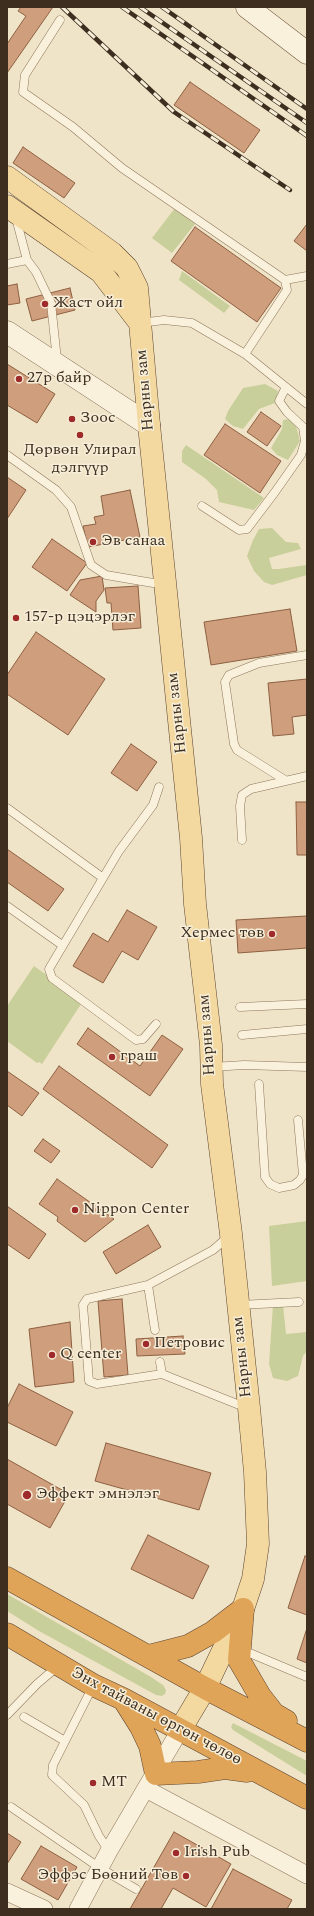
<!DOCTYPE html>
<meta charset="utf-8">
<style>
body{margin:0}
#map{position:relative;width:314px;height:1916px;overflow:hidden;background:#f0e4c8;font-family:Spectral,serif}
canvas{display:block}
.frame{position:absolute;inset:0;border:8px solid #3d2e20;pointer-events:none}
</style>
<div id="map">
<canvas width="314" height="1916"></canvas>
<div class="frame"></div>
</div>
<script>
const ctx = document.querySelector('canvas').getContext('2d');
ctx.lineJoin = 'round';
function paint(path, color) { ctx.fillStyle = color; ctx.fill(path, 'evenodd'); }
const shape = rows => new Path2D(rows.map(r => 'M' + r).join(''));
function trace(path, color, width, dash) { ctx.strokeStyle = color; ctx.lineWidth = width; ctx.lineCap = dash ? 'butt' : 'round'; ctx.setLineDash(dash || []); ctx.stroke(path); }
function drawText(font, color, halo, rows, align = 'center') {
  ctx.font = font + ' Spectral,serif'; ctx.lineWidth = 3; ctx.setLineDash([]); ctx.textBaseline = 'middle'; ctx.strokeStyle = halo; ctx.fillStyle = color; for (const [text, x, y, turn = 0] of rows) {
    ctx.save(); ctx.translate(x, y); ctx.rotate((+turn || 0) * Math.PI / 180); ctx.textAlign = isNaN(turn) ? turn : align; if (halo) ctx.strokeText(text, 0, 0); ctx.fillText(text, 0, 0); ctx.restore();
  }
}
const green = shape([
 [175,208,195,224,172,253,152,238],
 [182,271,230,306,224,313,179,280],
 [265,384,278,391,275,403,259,409,243,429,233,426,225,419,228,411,243,388],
 [289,419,295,422,300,441,288,460,277,455,271,448,282,429,283,420],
 [186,445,264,498,254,510,219,502,217,490,206,479,182,462,182,451],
 [272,528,286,542,298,543,301,549,269,558,272,569,279,569,306,565,307,575,272,585,264,582,254,571,247,556,253,540,259,529],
 [34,966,83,1001,42,1064,39,1062,37,1063,7,1041,7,1006],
 [307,1221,307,1281,272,1286,269,1226],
 [273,1305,283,1305,286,1334,307,1332,307,1351,303,1356,298,1376,287,1381,273,1378,269,1364],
 [7,1594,151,1677,163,1685,166,1690,165,1694,162,1696,156,1695,39,1631,7,1611],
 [233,1723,307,1761,307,1776,233,1730,231,1727]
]);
const building = shape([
 [21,7,53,7,7,73,7,44,26,16,18,11,21,7],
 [190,82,260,130,244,153,174,105,190,82],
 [23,147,75,183,64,198,13,163,23,147],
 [307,224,307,251,294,241,307,224],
 [195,227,281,288,257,322,171,261,195,227],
 [17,284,20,303,7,305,7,286,17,284],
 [70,288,75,310,32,321,26,299,70,288],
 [7,364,55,394,37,423,7,405,7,364],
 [261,412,281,426,267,446,247,432,261,412],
 [225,424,281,461,260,493,204,455,225,424],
 [7,477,26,490,7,519,7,477],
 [130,490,140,537,88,547,83,526,96,524,94,517,104,515,101,496,130,490],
 [52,539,87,563,67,591,32,567,52,539],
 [102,576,104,590,96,601,96,612,70,595,80,580,102,576],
 [138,586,141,628,113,630,111,603,107,603,105,588,138,586],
 [290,609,297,651,211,665,204,622,290,609],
 [36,632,105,679,68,735,7,694,7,675,36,632],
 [307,679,307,715,292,717,294,734,273,736,268,683,307,679],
 [131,744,157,762,137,791,111,773,131,744],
 [296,802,307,802,307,855,297,855,296,802],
 [7,849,64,889,48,911,7,882,7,849],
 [127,910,157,927,138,960,122,951,103,983,73,966,93,933,108,942,127,910],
 [307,916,307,948,238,953,236,920,307,916],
 [88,1028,140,1066,162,1035,183,1049,150,1096,77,1044,88,1028],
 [59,1066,168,1145,152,1168,43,1089,59,1066],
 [7,1071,39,1093,22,1116,7,1105,7,1071],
 [43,1139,60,1151,51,1163,34,1151,43,1139],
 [57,1179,114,1219,85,1242,57,1221,58,1217,39,1204,57,1179],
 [7,1206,46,1234,29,1259,7,1244,7,1206],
 [148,1225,161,1247,116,1274,103,1252,148,1225],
 [122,1299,128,1375,104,1377,98,1301,122,1299],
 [70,1322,74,1382,35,1387,29,1329,70,1322],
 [183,1336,185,1354,137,1356,136,1339,183,1336],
 [19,1384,73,1412,56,1446,7,1422,7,1408,19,1384],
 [106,1443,211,1473,199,1510,95,1481,106,1443],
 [7,1459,69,1494,50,1528,7,1504,7,1459],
 [148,1535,209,1566,193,1599,131,1569,148,1535],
 [305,1556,307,1557,307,1615,288,1608,305,1556],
 [307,1628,307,1663,297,1659,307,1628],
 [174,1832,231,1864,206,1907,173,1888,161,1909,130,1909,174,1832],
 [7,1833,21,1842,7,1864,7,1833],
 [41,1846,77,1867,58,1900,21,1879,41,1846],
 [233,1869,292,1900,287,1909,211,1909,233,1869]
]);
const lane = shape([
 [60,20,25,75,23,92,73,127,122,168,285,280,287,290,245,354],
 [27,260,36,272,51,303,57,360],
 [7,264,27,260,16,218],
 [285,280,307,276],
 [140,323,164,320,192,323,245,354,307,404],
 [7,455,56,490,71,507,91,565,106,575,153,583,164,581],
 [202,506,239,530,247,529,275,492,301,455,305,441,303,427,287,412,279,401,286,387],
 [285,780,237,750,234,744,225,682,229,675,259,663,307,655],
 [7,808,103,878],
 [242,840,240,806,242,795,251,789,307,776],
 [7,906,62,945],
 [240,1007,307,1004],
 [156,1024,143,1039,136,1040,52,978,49,969,119,851,153,805,159,787],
 [242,1035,307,1029],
 [212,1067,244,1065,307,1067],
 [259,1084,265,1177,270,1184,279,1188,294,1185,300,1180,303,1175,298,1120],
 [148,1285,87,1299,83,1305,89,1381,97,1384,162,1374],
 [239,1305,299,1302],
 [155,1330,148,1285,213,1250,229,1236],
 [160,1362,162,1374,247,1408],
 [240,1649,307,1677],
 [93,1686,53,1765,52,1775,84,1805,99,1836,109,1851],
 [7,1715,37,1684,58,1666],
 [24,1717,65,1741],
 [11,1807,100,1868,136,1889]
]);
const street = shape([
 [146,1789,307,1875],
 [7,1892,44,1909],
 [78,1909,109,1851,180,1730]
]);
const secondary = shape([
 [247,7,307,53],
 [7,332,149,425]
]);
const primary = shape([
 [7,177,112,253,127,268,137,288,149,425,191,838,195,904,211,1045,212,1084,231,1234,249,1408,255,1472,258,1544,253,1579,243,1609,205,1688,180,1730],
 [7,206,101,272,140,323]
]);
const highway = shape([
 [7,1578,205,1688,307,1741],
 [243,1609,239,1660,260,1696,274,1714,286,1721],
 [7,1634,93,1685,123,1699,307,1798],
 [149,1656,188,1646,213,1632,243,1609],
 [124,1700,141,1727,150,1746,156,1774,198,1772,225,1768,247,1771]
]);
const rail = shape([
 [62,7,174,112,290,190],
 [122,7,307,136],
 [140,7,307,123],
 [162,7,307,109]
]);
const markers = [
 [45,304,4,"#9e2a2b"],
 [19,379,4,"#9e2a2b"],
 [72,419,4,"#9e2a2b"],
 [80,435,4,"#9e2a2b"],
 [93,542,4,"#9e2a2b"],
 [16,618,4,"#9e2a2b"],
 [272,934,4,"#9e2a2b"],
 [112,1057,4,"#9e2a2b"],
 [75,1210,4,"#9e2a2b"],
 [146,1344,4,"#9e2a2b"],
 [52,1355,4,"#9e2a2b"],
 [27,1495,5,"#9e2a2b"],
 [93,1783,4,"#9e2a2b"],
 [176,1853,4,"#9e2a2b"],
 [186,1876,4,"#9e2a2b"]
];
const poiNames = [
 ["Жаст ойл",53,304],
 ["27р байр",27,379],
 ["Зоос",80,419],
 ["Дөрвөн Улирал",80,451,"center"],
 ["дэлгүүр",80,469,"center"],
 ["Эв санаа",101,542],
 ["157-р цэцэрлэг",24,618],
 ["Хермес төв",264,934,"right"],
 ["граш",120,1057],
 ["Nippon Center",83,1210],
 ["Петровис",154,1344],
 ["Q center",60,1355],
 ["Эффект эмнэлэг",36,1495],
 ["МТ",101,1783],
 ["Irish Pub",184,1853],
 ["Эффэс Бөөний Төв",178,1876,"right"]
];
const streetNames = [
 ["Нарны зам",146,390,-95],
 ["Нарны зам",178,713,-96],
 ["Нарны зам",208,1035,-94],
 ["Нарны зам",243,1357,-96],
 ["Энх тайваны өргөн чөлөө",156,1717,28]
];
paint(green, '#c9cf9b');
paint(building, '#cf9f7d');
trace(building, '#8d5f41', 1);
trace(lane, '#8d765c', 9);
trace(street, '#8d765c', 18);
trace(secondary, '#6f573f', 23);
trace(primary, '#5b4430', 23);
trace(highway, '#5b4430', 23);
trace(lane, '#faf1dc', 8);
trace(street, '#faf1dc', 17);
trace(secondary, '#faf1dc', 22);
trace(primary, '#f3d9a0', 22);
trace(highway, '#e0a458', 22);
trace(rail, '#3d2e20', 4.5);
trace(rail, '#f7eed8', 3, [9]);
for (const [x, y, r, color] of markers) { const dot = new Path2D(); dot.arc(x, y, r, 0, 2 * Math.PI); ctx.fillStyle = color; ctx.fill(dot); trace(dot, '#f7eed8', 1.5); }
drawText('16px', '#3d2e20', '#f7eed8', poiNames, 'left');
drawText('16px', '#3d2e20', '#f7eed8', streetNames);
</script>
